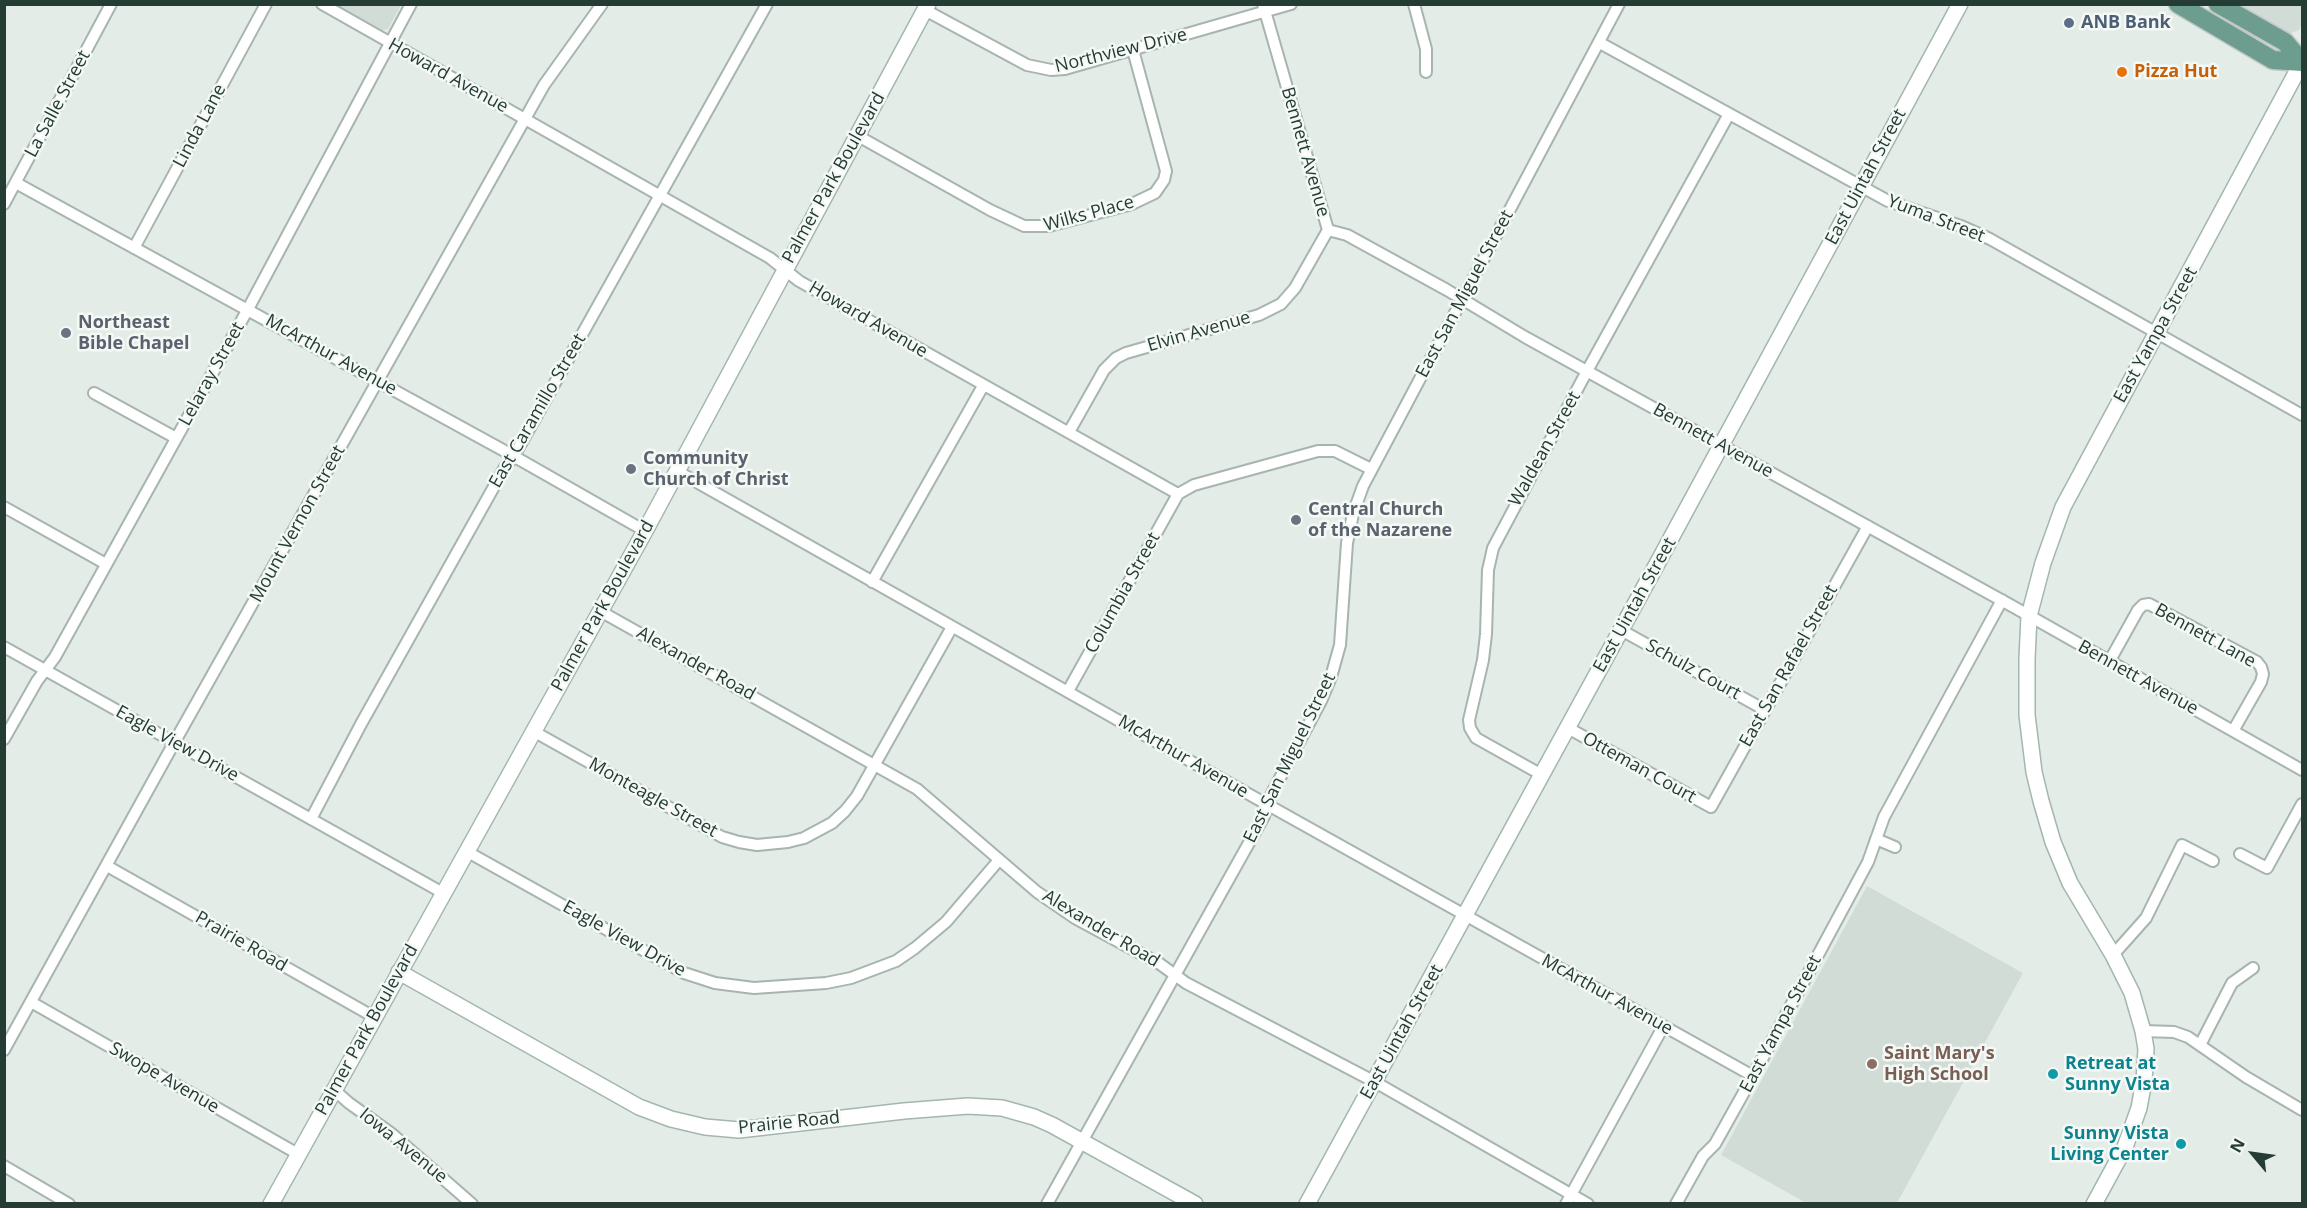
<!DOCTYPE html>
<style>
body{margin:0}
#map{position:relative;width:2307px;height:1208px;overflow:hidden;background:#e4ece8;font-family:"Open Sans",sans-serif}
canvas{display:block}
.frame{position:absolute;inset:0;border:6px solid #253c35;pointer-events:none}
.north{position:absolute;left:2223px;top:1124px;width:60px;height:60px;-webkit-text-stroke:4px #f4f9f6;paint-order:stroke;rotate:299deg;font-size:16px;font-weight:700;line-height:24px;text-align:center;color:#253c35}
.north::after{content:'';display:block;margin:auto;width:21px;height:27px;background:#253c35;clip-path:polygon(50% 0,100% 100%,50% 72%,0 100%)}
</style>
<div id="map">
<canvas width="2307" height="1208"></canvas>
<div class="frame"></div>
<div class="north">N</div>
</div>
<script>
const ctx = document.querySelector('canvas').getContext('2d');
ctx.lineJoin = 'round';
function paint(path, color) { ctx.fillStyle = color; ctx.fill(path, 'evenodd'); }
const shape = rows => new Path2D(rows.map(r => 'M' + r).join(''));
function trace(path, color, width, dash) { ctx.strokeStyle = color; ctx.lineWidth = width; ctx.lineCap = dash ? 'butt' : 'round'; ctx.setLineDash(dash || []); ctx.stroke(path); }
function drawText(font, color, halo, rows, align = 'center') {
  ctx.font = font + ' "Open Sans",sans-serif'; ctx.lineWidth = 5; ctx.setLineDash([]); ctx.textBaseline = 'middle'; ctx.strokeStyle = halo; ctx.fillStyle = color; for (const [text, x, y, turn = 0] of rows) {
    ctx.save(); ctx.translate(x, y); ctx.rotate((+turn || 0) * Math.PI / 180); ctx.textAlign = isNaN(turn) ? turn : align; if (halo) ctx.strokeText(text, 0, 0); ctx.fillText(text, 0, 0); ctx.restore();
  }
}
const built = shape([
 [336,5,401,4,401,5,388,29,382,30],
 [2231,5,2302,5,2302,24,2299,30,2288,34],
 [1867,886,2023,973,1897,1203,1806,1203,1721,1155]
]);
const street = shape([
 [322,4,770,258,799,281,1178,494,1194,485,1318,451,1335,451,1371,469],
 [1263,4,1328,230,1347,235,1447,290,1525,337,2012,606,2302,770],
 [1414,4,1426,49,1426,72],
 [925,10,1027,65,1051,70,1065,69,1291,4],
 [1600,43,1888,201,1961,226,1990,239,2302,415],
 [858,136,990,210,1024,226,1049,226,1132,204,1155,193,1164,180,1166,171,1133,50],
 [16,183,501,449,645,531],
 [4,204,111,4],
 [134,248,266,4],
 [94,393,176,438],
 [1069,432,1104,370,1116,358,1126,353,1259,315,1281,304,1295,288,1328,230],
 [677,471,1268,805,1753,1076],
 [4,507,106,564],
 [872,582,983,386],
 [600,611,917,789,1037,892,1075,918,1160,964,1186,983,1375,1082,1588,1204],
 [1621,630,1765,710],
 [4,647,443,893],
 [2109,662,2138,610,2143,605,2149,604,2257,662,2261,667,2263,674,2261,682,2233,731],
 [1068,691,1178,494],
 [1568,728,1711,807,1868,526],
 [533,731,722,837,739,842,757,845,788,842,804,838,832,823,845,811,857,796,952,627],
 [4,739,37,681,55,657,248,309,411,4],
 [1542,775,1476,738,1470,728,1469,720,1483,660,1486,634,1488,570,1493,548,1587,371,1729,114],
 [311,819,361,724,505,467,514,456,767,4],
 [1876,839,1895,847],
 [466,851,684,973,715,983,754,988,826,983,851,978,896,961,915,948,946,922,999,860],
 [2240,854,2267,868,2302,804],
 [107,866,374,1017],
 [2113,955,2146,918,2182,845,2213,861],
 [31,1002,298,1154],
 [2143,1031,2174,1032,2188,1037,2246,1077,2302,1110],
 [2200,1045,2232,983,2253,968],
 [4,1050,174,743,544,85,602,4],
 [333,1089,349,1103,392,1134,472,1204],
 [4,1166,69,1204],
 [1047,1204,1264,816,1272,793,1321,701,1331,677,1340,645,1347,543,1353,514,1363,486,1619,4],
 [1566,1204,1663,1027],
 [1676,1204,1703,1156,1715,1144,1753,1076,1868,862,1884,817,2002,600]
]);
const secondary = shape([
 [399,972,639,1107,671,1119,705,1127,739,1130,904,1111,968,1106,1002,1108,1034,1117,1052,1125,1195,1204],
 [271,1204,645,531,928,4],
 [1307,1204,1657,564,1960,4],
 [2094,1204,2125,1147,2139,1108,2144,1081,2146,1049,2143,1031,2132,993,2113,955,2070,883,2053,842,2041,801,2034,772,2027,715,2027,659,2029,616,2043,563,2063,507,2302,62]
]);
const primary = shape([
 [2178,4,2273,60,2302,62],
 [2218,4,2285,42,2302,62]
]);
const markers = [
 [2069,23,6,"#5c6f8a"],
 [2122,72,6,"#e8710a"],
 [66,333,6,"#6b7280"],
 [631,469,6,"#6b7280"],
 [1296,520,6,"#6b7280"],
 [1872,1064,6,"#8d6e63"],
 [2053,1074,6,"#0f9aa8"],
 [2181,1144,6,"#0f9aa8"]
];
const serviceNames = [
 ["ANB Bank",2081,23]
];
const streetNames = [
 ["Northview Drive",1121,51,-14],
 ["Howard Avenue",448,76,29],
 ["La Salle Street",58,104,-62],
 ["Linda Lane",200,126,-62],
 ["Bennett Avenue",1305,152,74],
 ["East Uintah Street",1866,177,-62],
 ["Palmer Park Boulevard",834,178,-61],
 ["Wilks Place",1089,214,-15],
 ["Yuma Street",1936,219,21],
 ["East San Miguel Street",1465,294,-62],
 ["Howard Avenue",868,320,30],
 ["Elvin Avenue",1199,332,-16],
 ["East Yampa Street",2156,335,-61],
 ["McArthur Avenue",331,355,29],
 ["Lelaray Street",212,374,-61],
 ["East Caramillo Street",538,411,-60],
 ["Bennett Avenue",1713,441,29],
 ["Waldean Street",1545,449,-61],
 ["Mount Vernon Street",298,524,-61],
 ["Columbia Street",1123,593,-61],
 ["East Uintah Street",1635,605,-61],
 ["Palmer Park Boulevard",603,606,-61],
 ["Bennett Lane",2205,636,29],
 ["Alexander Road",696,664,29],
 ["East San Rafael Street",1789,666,-61],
 ["Schulz Court",1693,670,29],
 ["Bennett Avenue",2138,678,29],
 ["Eagle View Drive",177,744,29],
 ["McArthur Avenue",1183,757,30],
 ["East San Miguel Street",1290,758,-64],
 ["Otteman Court",1639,768,29],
 ["Monteagle Street",653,798,29],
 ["Alexander Road",1101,929,31],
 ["Eagle View Drive",624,939,29],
 ["Prairie Road",241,942,30],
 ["McArthur Avenue",1607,995,29],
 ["East Yampa Street",1781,1024,-62],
 ["Palmer Park Boulevard",367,1030,-61],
 ["East Uintah Street",1402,1032,-61],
 ["Swope Avenue",164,1078,30],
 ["Prairie Road",789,1123,-6],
 ["Iowa Avenue",403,1146,39]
];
const foodNames = [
 ["Pizza Hut",2134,72]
];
const worshipNames = [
 ["Northeast",78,323],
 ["Bible Chapel",78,344],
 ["Community",643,459],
 ["Church of Christ",643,480],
 ["Central Church",1308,510],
 ["of the Nazarene",1308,531]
];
const educationNames = [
 ["Saint Mary's",1884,1054],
 ["High School",1884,1075]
];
const cultureNames = [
 ["Retreat at",2065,1064],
 ["Sunny Vista",2065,1085],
 ["Sunny Vista",2169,1134,"right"],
 ["Living Center",2169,1155,"right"]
];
paint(built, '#d2dcd7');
trace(street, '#a7b4af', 14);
trace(secondary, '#a3b6af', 18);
trace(primary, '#c2c8c6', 21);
trace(street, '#fff', 10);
trace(secondary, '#fff', 15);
trace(primary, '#6d9d8f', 18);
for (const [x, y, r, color] of markers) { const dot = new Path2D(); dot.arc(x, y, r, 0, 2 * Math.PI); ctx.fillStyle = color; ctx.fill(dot); trace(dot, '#f4f9f6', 2); }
drawText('bold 18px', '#4e5e75', '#f4f9f6', serviceNames, 'left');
drawText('18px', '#253c35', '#f4f9f6', streetNames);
drawText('bold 18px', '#c56008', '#f4f9f6', foodNames, 'left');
drawText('bold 18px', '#5b616d', '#f4f9f6', worshipNames, 'left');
drawText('bold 18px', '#785e54', '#f4f9f6', educationNames, 'left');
drawText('bold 18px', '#0d838f', '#f4f9f6', cultureNames, 'left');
</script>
